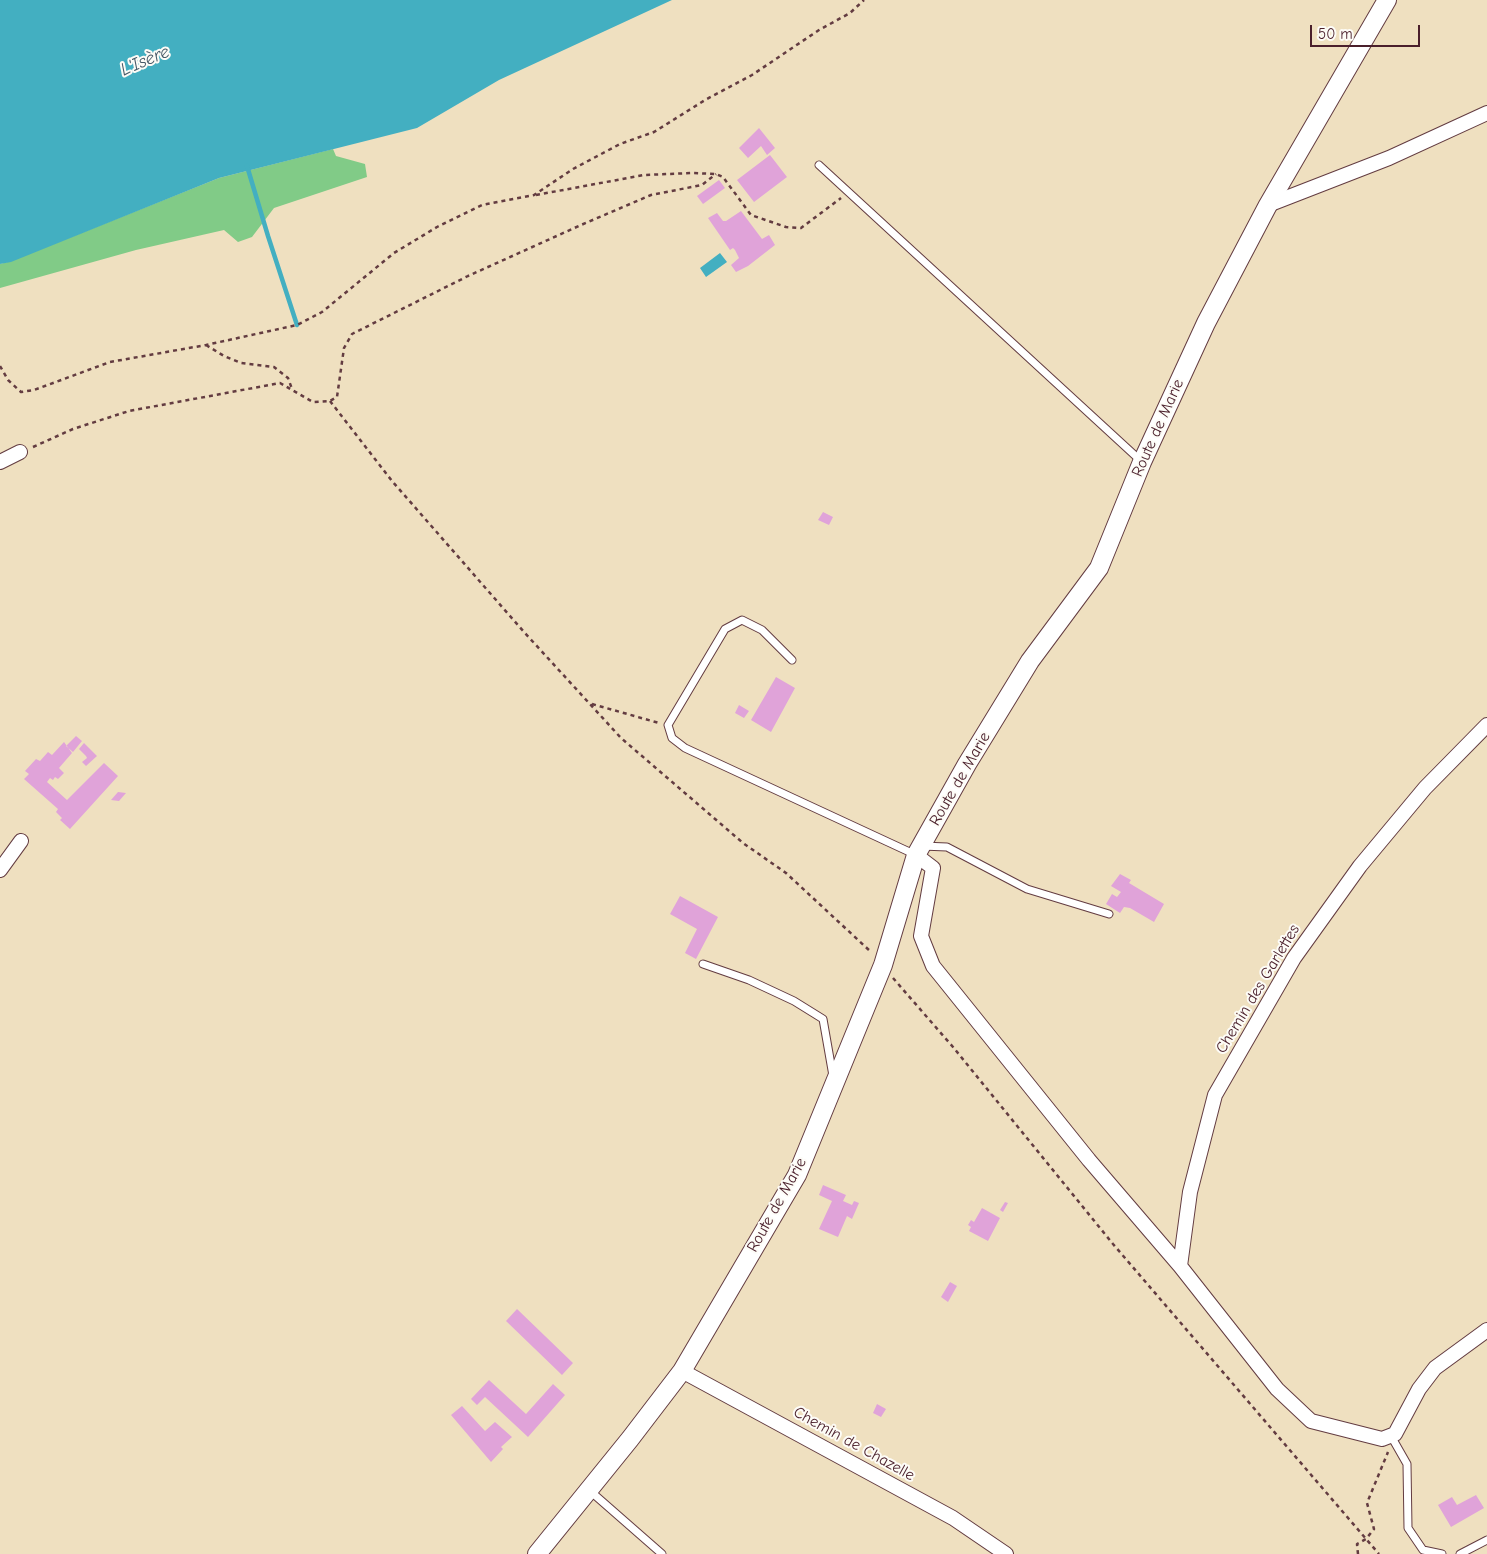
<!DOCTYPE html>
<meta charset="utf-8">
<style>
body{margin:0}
#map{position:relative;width:1487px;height:1554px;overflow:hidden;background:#efe0c0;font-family:"Comic Neue",sans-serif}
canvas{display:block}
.scale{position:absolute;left:1310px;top:25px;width:110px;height:22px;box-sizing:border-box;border:2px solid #4a1f2b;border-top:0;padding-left:6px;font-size:15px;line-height:18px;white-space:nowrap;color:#4a1f2b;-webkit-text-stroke:4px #fdfcf7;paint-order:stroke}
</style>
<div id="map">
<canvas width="1487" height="1554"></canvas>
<div class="scale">50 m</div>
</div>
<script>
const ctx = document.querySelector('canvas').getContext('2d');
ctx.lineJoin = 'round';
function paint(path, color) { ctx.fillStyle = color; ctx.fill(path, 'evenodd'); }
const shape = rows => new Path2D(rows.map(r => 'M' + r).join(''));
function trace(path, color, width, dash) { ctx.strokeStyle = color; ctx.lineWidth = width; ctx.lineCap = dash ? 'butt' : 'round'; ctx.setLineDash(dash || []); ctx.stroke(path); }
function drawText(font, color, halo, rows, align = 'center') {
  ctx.font = font + ' "Comic Neue",sans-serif'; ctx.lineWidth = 4; ctx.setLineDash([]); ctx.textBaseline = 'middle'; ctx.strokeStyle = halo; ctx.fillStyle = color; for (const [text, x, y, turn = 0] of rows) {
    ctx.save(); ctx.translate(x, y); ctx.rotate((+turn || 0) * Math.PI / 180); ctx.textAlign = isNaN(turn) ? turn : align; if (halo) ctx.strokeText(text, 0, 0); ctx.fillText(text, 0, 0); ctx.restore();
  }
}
const green = shape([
 [333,149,336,156,365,164,367,177,274,208,252,237,238,242,224,230,136,250,0,288,0,264,11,261,219,178]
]);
const water = shape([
 [0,0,672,0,499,80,417,128,219,178,11,262,0,264],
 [720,253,727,262,706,277,700,268]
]);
const stream = shape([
 [247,166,268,236,297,325]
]);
const building = shape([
 [759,128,775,148,767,155,761,146,748,158,739,148],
 [770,155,787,177,754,202,737,180],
 [719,180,725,188,703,204,697,196],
 [741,211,762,239,769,235,775,245,748,266,736,272,731,265,739,258,735,250,733,248,730,250,708,218,717,213,723,221,726,221],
 [823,512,833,517,829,525,818,520],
 [776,677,795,688,771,732,751,720],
 [739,705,749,711,744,718,735,713],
 [76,736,82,741,73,752,66,746],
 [64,742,72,753,59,768,64,773,58,779,55,777,53,780,50,778,47,782,67,800,104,763,118,776,70,829,60,820,62,818,56,812,58,809,24,779,29,774,25,771,36,759,40,761,48,752,52,755],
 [84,743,97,756,86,766,82,762,87,758,86,756,79,749],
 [118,792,126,793,119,801,111,800],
 [1120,874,1131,880,1129,883,1164,904,1154,922,1130,908,1124,907,1120,913,1106,904,1112,894,1117,897,1121,892,1111,886],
 [680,896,718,917,696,959,685,953,697,929,670,914],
 [823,1185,846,1195,843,1201,852,1205,854,1201,859,1203,852,1219,847,1216,838,1237,819,1229,832,1201,819,1195],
 [1005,1202,1008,1203,1003,1212,1000,1210],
 [982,1208,1000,1218,988,1241,969,1231,971,1227,968,1225,971,1220,974,1222],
 [950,1282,957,1286,948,1302,941,1297],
 [517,1309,573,1363,562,1375,506,1321],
 [489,1380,526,1414,553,1384,565,1395,528,1437,485,1397,477,1405,471,1399],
 [877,1404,886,1409,881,1417,873,1413],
 [462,1406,485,1431,495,1422,512,1437,501,1447,503,1449,491,1462,451,1415],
 [1476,1495,1484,1508,1451,1527,1438,1505,1452,1497,1457,1505]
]);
const path = shape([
 [536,195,644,175,692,173,716,174,723,177,751,215,786,227,801,228,841,198],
 [206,345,224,356,241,363,274,367,288,378,292,389],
 [0,366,8,380,21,392,34,390,110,362,206,345,297,325,322,312,394,253,437,227,482,205,534,195,573,169,620,144,654,132,705,100,752,75,819,30,850,13,864,0],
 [330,401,392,481,524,632,621,738,743,843,786,873,870,951],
 [33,447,73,429,129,411,280,383,313,402,330,401,337,397,344,348,352,334,468,276,581,225,651,195,702,185,716,174],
 [592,704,659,723],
 [893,978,953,1047,1113,1244,1379,1554],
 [1358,1554,1357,1544,1366,1539,1374,1529,1367,1503,1388,1452]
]);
const service = shape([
 [819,165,1141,461],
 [792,660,762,630,742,620,725,629,668,725,672,738,685,748,916,855],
 [922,846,947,847,1027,889,1109,914],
 [703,964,749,980,794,1001,823,1019,833,1076],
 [1391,1436,1407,1464,1408,1528,1423,1550,1442,1554],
 [589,1490,662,1554],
 [1460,1554,1487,1540]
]);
const minor = shape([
 [1268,205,1389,158,1487,113],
 [0,462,20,452],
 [916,855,933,868,921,936,933,966,1089,1160,1180,1266,1277,1389,1311,1421,1382,1439,1395,1434,1419,1389,1435,1368,1487,1330],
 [0,870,21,841],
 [1180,1266,1190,1192,1215,1095,1294,958,1360,866,1425,788,1487,725],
 [682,1371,953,1518,1006,1554]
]);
const tertiary = shape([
 [537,1554,630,1439,682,1371,797,1175,883,965,916,855,967,764,1030,661,1099,568,1142,462,1206,323,1268,205,1387,0]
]);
const streetNames = [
 ["Route de Marie",1158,428,-66],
 ["Route de Marie",960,779,-60],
 ["Chemin des Garlettes",1258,989,-59],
 ["Route de Marie",777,1205,-61],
 ["Chemin de Chazelle",854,1444,29]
];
const waterNames = [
 ["L'Isère",145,61,-23]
];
paint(green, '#81cb87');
paint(water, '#43afc1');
trace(stream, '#43afc1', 4.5);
paint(building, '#e0a3d9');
trace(service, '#633c41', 9);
trace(minor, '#633c41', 16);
trace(tertiary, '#633c41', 20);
trace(path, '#633c41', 2.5, [4, 4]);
trace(service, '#fff', 7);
trace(minor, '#fff', 14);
trace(tertiary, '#fff', 18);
drawText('16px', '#4a1f2b', '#fdfcf7', streetNames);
drawText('italic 18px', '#475967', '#fdfcf7', waterNames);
</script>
